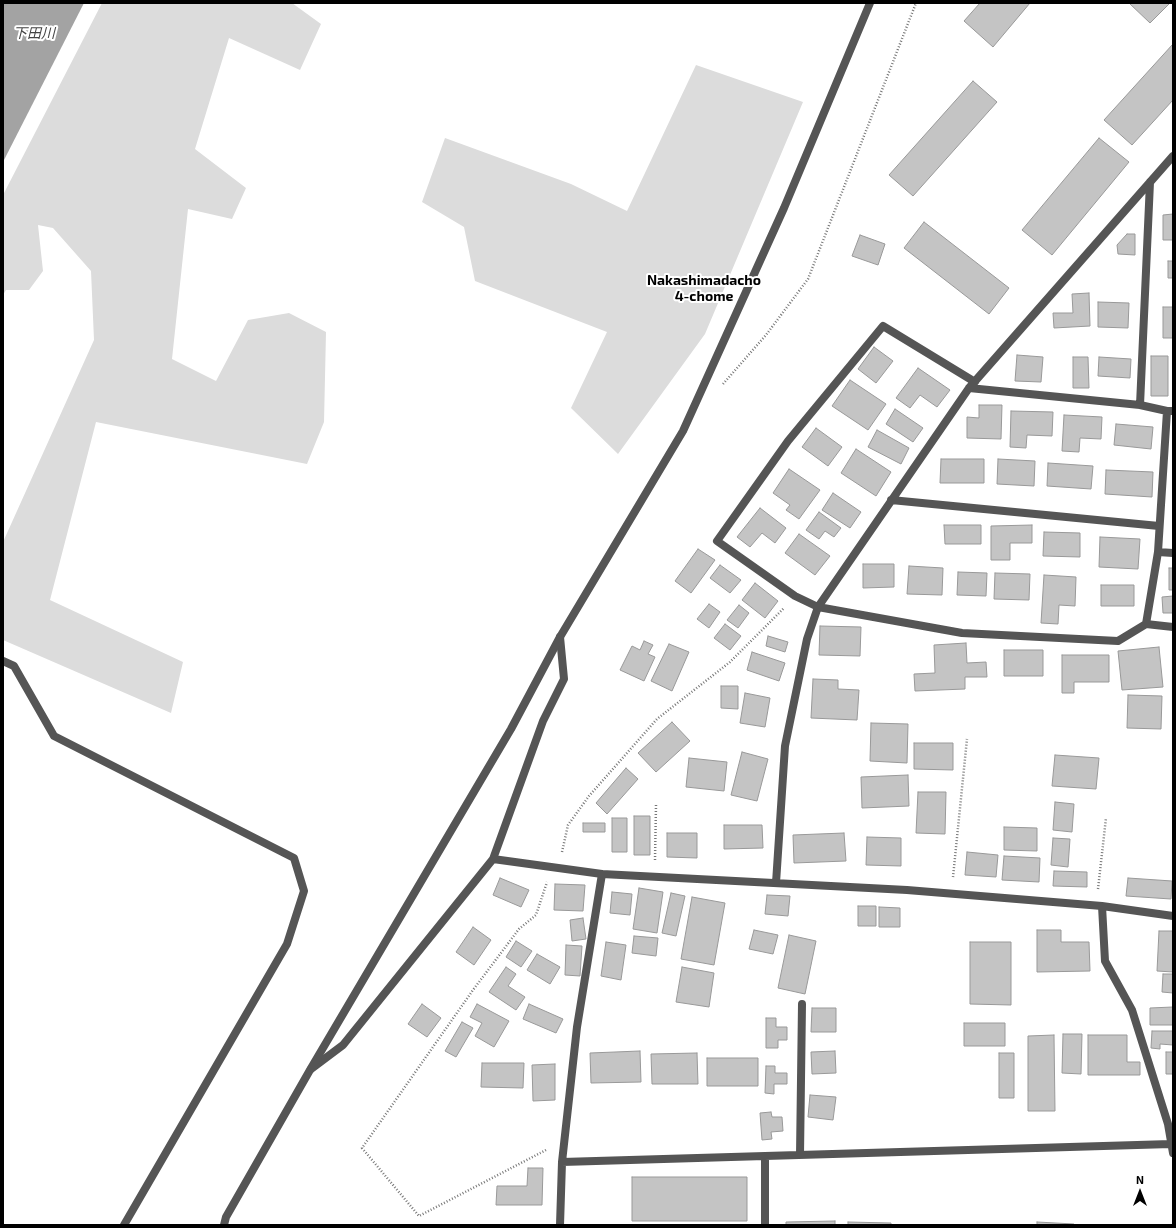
<!DOCTYPE html>
<meta charset="utf-8">
<style>
body{margin:0}
#map{position:relative;width:1176px;height:1228px;overflow:hidden;background:#fff;font-family:"Exo 2",sans-serif}
canvas{display:block}
.frame{position:absolute;inset:0;border:4px solid #000;pointer-events:none}
.north{position:absolute;left:1120px;top:1172px;width:40px;height:40px;-webkit-text-stroke:3px #fff;paint-order:stroke;rotate:0deg;font-size:11px;font-weight:700;line-height:16px;text-align:center;color:#000}
.north::after{content:'';display:block;margin:auto;width:14px;height:18px;background:#000;clip-path:polygon(50% 0,100% 100%,50% 72%,0 100%)}
</style>
<div id="map">
<canvas width="1176" height="1228"></canvas>
<div class="frame"></div>
<div class="north">N</div>
</div>
<script>
const ctx = document.querySelector('canvas').getContext('2d');
ctx.lineJoin = 'round';
function paint(path, color) { ctx.fillStyle = color; ctx.fill(path, 'evenodd'); }
const shape = rows => new Path2D(rows.map(r => 'M' + r).join(''));
function trace(path, color, width, dash) { ctx.strokeStyle = color; ctx.lineWidth = width; ctx.lineCap = dash ? 'butt' : 'round'; ctx.setLineDash(dash || []); ctx.stroke(path); }
function drawText(font, color, halo, rows, align = 'center') {
  ctx.font = font + ' "Exo 2","Noto Sans JP",sans-serif'; ctx.lineWidth = 4; ctx.setLineDash([]); ctx.textBaseline = 'middle'; ctx.strokeStyle = halo; ctx.fillStyle = color; for (const [text, x, y, turn = 0] of rows) {
    ctx.save(); ctx.translate(x, y); ctx.rotate((+turn || 0) * Math.PI / 180); ctx.textAlign = isNaN(turn) ? turn : align; if (halo) ctx.strokeText(text, 0, 0); ctx.fillText(text, 0, 0); ctx.restore();
  }
}
const green = shape([
 [102,3,292,3,321,24,300,70,229,38,195,149,246,188,232,219,188,209,172,359,216,381,248,320,289,313,326,332,324,422,307,464,96,422,50,600,183,662,171,713,3,640,3,542,94,340,91,271,53,228,38,225,43,271,29,290,6,290,3,295,3,195],
 [696,65,803,102,705,334,618,454,571,408,607,332,475,281,464,227,422,202,445,138,571,184,627,211]
]);
const water = shape([
 [3,3,84,3,3,162]
]);
const building = shape([
 [980,3,1030,3,993,47,964,21,980,3],
 [1129,3,1170,3,1150,23,1129,3],
 [1173,44,1173,100,1132,145,1104,120,1173,44],
 [973,81,997,102,913,196,889,175,973,81],
 [1099,138,1129,162,1052,255,1022,230,1099,138],
 [1173,214,1173,240,1163,240,1163,215,1173,214],
 [924,222,1009,288,989,314,904,248,924,222],
 [1127,234,1135,234,1135,255,1118,254,1117,245,1127,234],
 [860,235,885,244,878,265,852,256,860,235],
 [1168,261,1173,261,1173,278,1168,278,1168,261],
 [1089,293,1090,326,1054,328,1053,313,1073,313,1072,294,1089,293],
 [1098,302,1129,303,1128,328,1098,327,1098,302],
 [1163,307,1173,307,1173,338,1163,338,1163,307],
 [874,347,893,361,876,383,858,369,874,347],
 [1017,355,1043,357,1041,382,1015,381,1017,355],
 [1151,356,1168,356,1168,396,1151,396,1151,356],
 [1073,357,1088,357,1089,388,1073,388,1073,357],
 [1099,357,1131,359,1130,378,1098,376,1099,357],
 [918,368,950,390,937,407,920,395,910,408,896,398,918,368],
 [850,380,886,404,868,430,832,406,850,380],
 [979,405,1002,405,1001,439,967,438,967,417,979,418,979,405],
 [895,409,923,428,913,442,886,424,895,409],
 [1011,411,1053,412,1052,436,1027,435,1026,448,1010,447,1011,411],
 [1064,415,1102,417,1101,439,1080,438,1079,452,1062,451,1064,415],
 [1116,424,1153,427,1151,449,1114,445,1116,424],
 [816,428,842,447,828,466,802,447,816,428],
 [877,430,909,448,901,464,868,447,877,430],
 [856,449,891,472,876,496,841,473,856,449],
 [941,459,984,459,984,483,940,483,941,459],
 [998,459,1035,461,1034,486,997,484,998,459],
 [1048,463,1093,466,1091,489,1047,486,1048,463],
 [789,469,820,490,799,519,786,510,790,505,773,493,789,469],
 [1106,470,1153,472,1152,497,1105,494,1106,470],
 [833,493,861,512,850,528,822,510,833,493],
 [760,508,786,528,775,543,762,533,750,547,737,537,760,508],
 [819,512,841,528,834,537,825,531,819,539,806,530,819,512],
 [944,525,981,525,981,544,945,544,944,525],
 [1032,525,1032,543,1010,543,1010,560,991,560,991,526,1032,525],
 [1044,532,1080,533,1080,557,1043,556,1044,532],
 [799,534,830,556,815,575,785,553,799,534],
 [1100,537,1140,539,1138,569,1099,567,1100,537],
 [698,549,715,560,691,593,675,581,698,549],
 [863,564,894,564,894,587,863,588,863,564],
 [720,565,741,580,730,593,710,578,720,565],
 [909,566,943,568,942,595,907,594,909,566],
 [1169,568,1173,568,1173,590,1169,590,1169,568],
 [958,572,987,573,986,596,957,595,958,572],
 [995,573,1030,574,1029,600,994,599,995,573],
 [1044,575,1076,577,1075,606,1059,605,1058,624,1041,623,1044,575],
 [755,583,778,601,765,618,742,600,755,583],
 [1101,585,1134,585,1134,606,1101,606,1101,585],
 [1173,596,1173,613,1163,613,1162,597,1173,596],
 [709,604,720,612,709,628,697,619,709,604],
 [739,605,749,613,738,628,727,620,739,605],
 [725,624,741,636,730,650,714,638,725,624],
 [820,626,861,627,860,656,819,655,820,626],
 [768,636,788,642,785,652,766,646,768,636],
 [644,641,653,645,648,654,655,657,644,681,620,670,632,646,640,650,644,641],
 [966,643,967,663,986,662,987,677,965,677,965,689,915,691,914,674,935,673,934,645,966,643],
 [669,644,689,652,672,691,651,681,669,644],
 [1159,647,1163,687,1122,690,1118,651,1159,647],
 [1004,650,1043,650,1043,676,1004,676,1004,650],
 [752,652,785,663,779,681,747,670,752,652],
 [1062,655,1109,655,1109,682,1074,682,1074,693,1062,693,1062,655],
 [813,679,838,680,838,689,859,690,857,720,811,718,813,679],
 [721,686,738,686,738,709,721,708,721,686],
 [745,693,770,698,765,727,740,723,745,693],
 [1128,695,1162,696,1161,729,1127,728,1128,695],
 [672,722,690,741,656,772,638,753,672,722],
 [871,723,908,724,907,763,870,761,871,723],
 [914,743,953,743,953,770,914,769,914,743],
 [742,752,768,759,757,801,731,795,742,752],
 [1055,755,1099,758,1096,789,1052,786,1055,755],
 [689,758,727,762,724,791,686,787,689,758],
 [626,768,638,779,607,814,596,803,626,768],
 [908,775,909,806,862,808,861,777,908,775],
 [918,792,946,792,945,834,916,833,918,792],
 [1055,802,1074,804,1072,832,1053,830,1055,802],
 [634,816,650,816,650,855,634,855,634,816],
 [612,818,627,818,627,852,612,852,612,818],
 [583,823,605,823,605,832,583,832,583,823],
 [724,825,762,825,763,848,724,849,724,825],
 [1004,827,1037,828,1037,851,1004,850,1004,827],
 [667,833,697,833,697,858,667,857,667,833],
 [844,833,846,861,794,863,793,835,844,833],
 [867,837,901,838,901,866,866,865,867,837],
 [1053,838,1070,839,1068,867,1051,865,1053,838],
 [967,852,998,855,996,877,965,875,967,852],
 [1004,856,1040,858,1039,882,1002,880,1004,856],
 [1054,871,1087,872,1087,887,1053,886,1054,871],
 [500,878,529,890,521,907,493,895,500,878],
 [1128,878,1172,881,1171,899,1126,896,1128,878],
 [555,884,585,885,583,911,554,910,555,884],
 [639,888,663,892,657,933,633,929,639,888],
 [612,892,632,894,630,915,610,913,612,892],
 [671,893,685,896,676,936,662,933,671,893],
 [767,895,790,896,788,916,765,914,767,895],
 [692,897,725,903,714,965,681,959,692,897],
 [858,906,876,906,876,926,858,926,858,906],
 [879,907,900,908,900,927,879,927,879,907],
 [583,918,586,939,572,941,570,920,583,918],
 [473,927,491,940,474,965,456,952,473,927],
 [754,930,778,935,773,954,749,949,754,930],
 [1037,930,1061,930,1061,942,1089,942,1090,971,1037,972,1037,930],
 [1159,931,1173,931,1173,972,1157,971,1159,931],
 [789,935,816,941,805,994,778,988,789,935],
 [634,936,658,938,656,956,632,953,634,936],
 [516,941,532,951,521,967,506,957,516,941],
 [606,942,626,945,621,980,601,976,606,942],
 [970,942,1011,942,1011,1005,970,1004,970,942],
 [566,945,582,946,580,976,565,975,566,945],
 [537,954,560,967,550,984,527,970,537,954],
 [506,967,516,974,508,986,525,997,516,1010,489,992,506,967],
 [682,967,714,973,709,1007,676,1002,682,967],
 [1163,974,1173,974,1173,993,1162,992,1163,974],
 [422,1004,441,1018,427,1037,408,1024,422,1004],
 [477,1004,509,1021,494,1047,475,1036,482,1023,470,1017,477,1004],
 [529,1004,563,1019,556,1033,523,1019,529,1004],
 [1173,1007,1173,1025,1150,1025,1150,1008,1173,1007],
 [812,1008,836,1008,836,1032,811,1032,812,1008],
 [766,1018,776,1018,776,1027,787,1027,787,1040,778,1040,778,1048,766,1048,766,1018],
 [462,1022,473,1028,456,1057,445,1051,462,1022],
 [964,1023,1005,1023,1005,1046,964,1046,964,1023],
 [1152,1031,1173,1031,1173,1045,1160,1044,1160,1049,1151,1048,1152,1031],
 [1063,1034,1082,1034,1081,1074,1062,1073,1063,1034],
 [1054,1035,1055,1111,1028,1111,1028,1036,1054,1035],
 [1088,1035,1127,1035,1127,1062,1140,1062,1140,1075,1088,1075,1088,1035],
 [640,1051,641,1082,591,1083,590,1053,640,1051],
 [835,1051,836,1073,812,1074,811,1052,835,1051],
 [1166,1052,1173,1052,1173,1074,1166,1074,1166,1052],
 [697,1053,698,1084,652,1084,651,1054,697,1053],
 [999,1053,1014,1053,1014,1098,999,1098,999,1053],
 [707,1058,758,1058,758,1086,707,1086,707,1058],
 [482,1063,524,1063,523,1088,481,1087,482,1063],
 [555,1064,555,1100,533,1101,532,1065,555,1064],
 [766,1066,775,1066,775,1073,787,1073,787,1084,774,1084,774,1094,765,1093,766,1066],
 [810,1095,836,1097,833,1120,808,1117,810,1095],
 [771,1112,772,1117,782,1117,783,1131,771,1132,772,1139,762,1140,760,1113,771,1112],
 [528,1168,543,1168,542,1205,496,1205,497,1186,527,1186,528,1168],
 [632,1177,747,1177,747,1221,632,1221,632,1177],
 [835,1221,835,1225,786,1225,786,1222,835,1221],
 [848,1222,891,1223,891,1225,848,1225,848,1222],
 [1037,1222,1074,1224,1074,1225,1037,1225,1037,1222]
]);
const path = shape([
 [723,384,766,335,808,279,916,3],
 [562,852,568,825,589,796,657,719,730,662,784,608],
 [655,860,656,805],
 [953,877,967,739],
 [1098,889,1106,818],
 [546,1150,419,1216,362,1148,473,990,519,929,536,915,547,882]
]);
const service = shape([
 [3,661,14,666,54,736,294,858,304,891,287,944,124,1225]
]);
const minor = shape([
 [975,382,883,326,788,441,717,541,795,596,818,607,962,633,1118,641,1146,624,1173,627],
 [969,388,1140,405,1167,411],
 [1140,405,1150,182],
 [891,500,1159,526],
 [1158,552,1173,553],
 [1146,624,1158,552,1167,411,1173,411],
 [560,637,564,679,543,721,493,859,602,874,907,890,1102,906,1173,916],
 [776,883,785,746,807,639,818,607,969,388,1173,156],
 [1102,906,1105,961,1132,1010,1168,1124,1173,1153],
 [311,1069,343,1045,493,859],
 [800,1155,802,1004],
 [562,1162,1171,1144],
 [560,1225,562,1162,577,1027,602,874],
 [765,1225,765,1156]
]);
const tertiary = shape([
 [224,1225,226,1217,310,1070,511,729,560,637,683,431,784,208,870,3]
]);
const waterNames = [
 ["下田川",34,33]
];
const neighbourhoodNames = [
 ["Nakashimadacho",704,280],
 ["4-chome",704,296]
];
paint(green, '#dcdcdc');
paint(water, '#a3a3a3');
paint(building, '#c4c4c4');
trace(building, '#999', 1);
trace(path, '#777', 2.5, [1, 2]);
trace(service, '#555', 8);
trace(minor, '#555', 8);
trace(tertiary, '#555', 8);
drawText('italic 14px', '#444', '#fff', waterNames);
drawText('bold 14px', '#000', '#fff', neighbourhoodNames);
</script>
